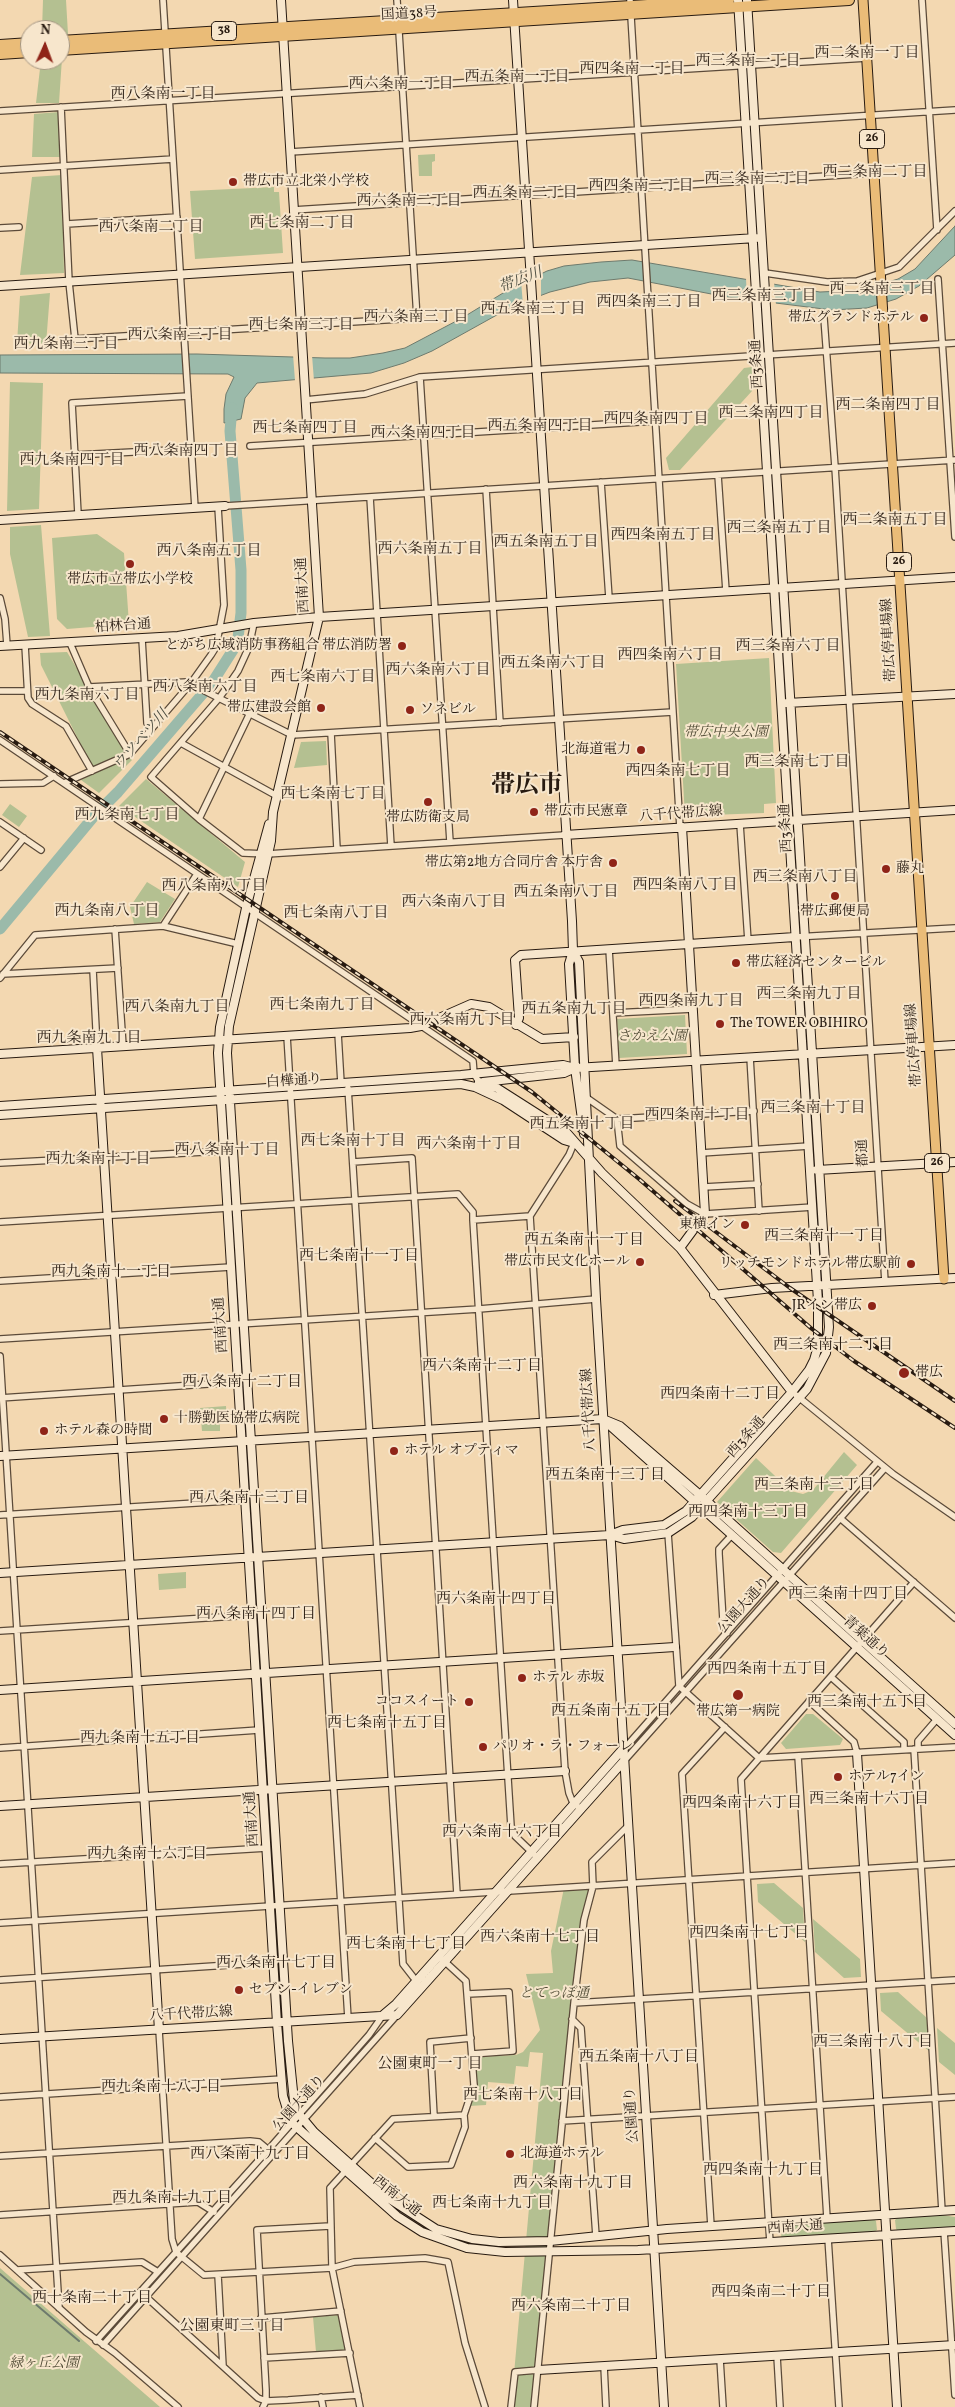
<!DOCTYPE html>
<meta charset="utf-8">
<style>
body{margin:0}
#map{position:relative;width:955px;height:2407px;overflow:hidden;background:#f3d8b1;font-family:Vollkorn,serif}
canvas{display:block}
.north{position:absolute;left:20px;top:20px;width:50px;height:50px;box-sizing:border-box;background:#f7e6cc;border:1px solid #a49581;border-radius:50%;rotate:2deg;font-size:14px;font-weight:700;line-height:20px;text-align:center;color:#281b11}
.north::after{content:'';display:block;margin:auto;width:18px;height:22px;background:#8f2418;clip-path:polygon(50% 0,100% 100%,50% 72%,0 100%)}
</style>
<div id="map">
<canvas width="955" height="2407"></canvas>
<div class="north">N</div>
</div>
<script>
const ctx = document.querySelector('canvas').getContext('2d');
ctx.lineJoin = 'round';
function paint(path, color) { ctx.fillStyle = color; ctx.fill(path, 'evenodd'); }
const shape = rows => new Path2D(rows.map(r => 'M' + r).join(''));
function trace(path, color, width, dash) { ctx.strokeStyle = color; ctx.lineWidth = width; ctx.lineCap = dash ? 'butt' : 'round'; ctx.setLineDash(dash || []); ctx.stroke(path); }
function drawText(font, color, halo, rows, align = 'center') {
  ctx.font = font + ' Vollkorn,"Noto Serif JP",serif'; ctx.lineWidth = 4; ctx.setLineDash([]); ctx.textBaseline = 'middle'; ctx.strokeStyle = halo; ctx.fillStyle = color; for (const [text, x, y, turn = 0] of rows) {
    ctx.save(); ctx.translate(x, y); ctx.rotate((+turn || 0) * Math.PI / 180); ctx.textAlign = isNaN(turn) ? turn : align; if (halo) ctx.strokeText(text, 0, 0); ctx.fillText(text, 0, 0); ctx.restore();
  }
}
const green = shape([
 [43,0,66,0,68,34,60,34,60,30,42,30],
 [62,58,59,103,36,103,41,60],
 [59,112,61,157,32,157,34,114],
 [435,154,435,161,432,162,432,176,419,176,418,155],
 [62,175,64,273,20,275,32,177],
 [274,187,274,192,279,192,283,253,195,259,190,191],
 [50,293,46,344,17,343,20,296],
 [752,367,752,391,680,470,669,470,666,458,744,368],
 [10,382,43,383,39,509,7,511],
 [41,525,50,636,28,637,10,554,10,527],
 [97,534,124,553,129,624,67,629,57,619,52,538],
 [67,652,132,760,99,793,81,780,95,773,41,665,40,653],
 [769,658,776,803,764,804,764,813,685,816,676,664],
 [326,741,327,765,294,768,301,742],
 [146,779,245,862,238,887,119,806],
 [10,804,27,816,19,827,2,815],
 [147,882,175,899,160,922,134,924,130,907],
 [685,1015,687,1054,619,1058,617,1019],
 [226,1406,227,1424,220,1424,220,1431,202,1431,200,1408],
 [844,1452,857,1465,781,1553,773,1552,717,1502,756,1458,791,1491,803,1494,813,1490],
 [186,1572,186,1588,159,1590,158,1574],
 [806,1714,813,1714,843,1739,840,1745,786,1749,781,1743],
 [774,1883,803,1908,805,1942,758,1902,757,1884],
 [593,1886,584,1920,534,2407,511,2407,543,2053,530,2052,528,2067,516,2066,514,2084,488,2082,486,2105,469,2106,477,2083,475,2057,516,2055,523,2052,540,2030,526,1974,553,1973,551,1951,564,1888],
 [813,1919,860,1959,861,1977,844,1978,815,1952],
 [898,1992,927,2018,929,2051,881,2011,880,1993],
 [937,2028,955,2043,955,2075,939,2062],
 [942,2215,955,2217,955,2227,898,2231,896,2229,895,2220,898,2217],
 [874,2219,876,2221,877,2230,874,2232,781,2237,783,2225],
 [0,2268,85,2342,160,2407,0,2407],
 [339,2315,346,2350,316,2352,313,2317]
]);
const water = shape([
 [955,226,955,255,919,286,896,299,867,308,832,310,727,297,628,278,590,282,550,292,513,306,432,351,404,363,371,373,257,383,245,398,241,419,224,423,224,409,226,394,234,377,228,374,0,373,0,355,197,354,325,358,350,358,383,353,405,348,462,318,508,290,547,271,564,266,601,262,632,260,820,292,862,290,898,279,915,269,955,226]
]);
const pier = shape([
 [541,272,541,298,523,305,521,281],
 [746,278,774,282,776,305,747,302],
 [293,354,312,355,314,381,295,381]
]);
const stream = shape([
 [0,2274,79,2341]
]);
const river = shape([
 [0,929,95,815,118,792,212,683,233,650,238,638,241,613,241,570,230,431,232,408]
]);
const street = shape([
 [163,0,195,508],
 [630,0,680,828],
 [922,0,937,230],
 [61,107,69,282,75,339,417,318,397,0],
 [0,111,867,58],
 [290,152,955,110],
 [0,170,173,159],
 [293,210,874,173],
 [67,224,177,217],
 [0,228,19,227],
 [765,273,827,282,857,281,899,267,955,211],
 [938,279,955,537],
 [824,318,835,467,885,1282],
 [420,377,450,842],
 [305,400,365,394,420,377,955,343],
 [250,446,656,421],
 [75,455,191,449],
 [718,475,726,591],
 [601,482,609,598],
 [486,489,500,723],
 [370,497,391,846],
 [225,506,955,460],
 [78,514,72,403,188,396],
 [0,598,5,619,7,645],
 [254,623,249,647,238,671,220,697,151,777,199,819,243,853,267,854,565,835],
 [142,639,147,723,151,730],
 [70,643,89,687,130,754],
 [25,645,28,698,32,704,66,726,92,771],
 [89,687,187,682,292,735,673,712],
 [0,691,27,691],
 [331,733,337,849],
 [0,740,473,1061,474,1074,479,1082],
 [181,743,277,796],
 [64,783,130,754,191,683,211,655,216,647,224,605,218,507],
 [0,784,43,783,54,776],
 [199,819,250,713],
 [0,822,41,850],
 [740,824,748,941],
 [0,867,24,838],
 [163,926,197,874],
 [115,929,123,1046],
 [795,937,955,928],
 [609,949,616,1066],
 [93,970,97,1048],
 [3,974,118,968],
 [0,978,35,935,163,926,238,944],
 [613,1013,693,1009],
 [338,1033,341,1083],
 [287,1036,348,2018],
 [750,1057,759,1211],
 [348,1088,403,1964,417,1982],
 [587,1098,617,1119,754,1111],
 [617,1119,620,1146,687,1204,705,1214,813,1207],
 [574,1143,569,1155,530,1216,565,1771,569,1793,573,1803,581,1809],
 [701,1153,809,1146],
 [353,1162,412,1158,457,1894],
 [0,1163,223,1151],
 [704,1187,758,1184],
 [530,1216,473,1220,511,1826,515,1836,538,1858],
 [0,1222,458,1194,473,1212,473,1220],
 [0,1281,231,1267],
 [0,1339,479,1309,596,1299],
 [0,1356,59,2308],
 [796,1395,893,1474,955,1517],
 [0,1398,238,1382],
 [0,1515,245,1500],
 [840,1518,955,1618],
 [668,1533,679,1686,759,1758,955,1747],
 [0,1631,253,1615],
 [727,1633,723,1620,719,1554,719,1549,731,1536],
 [831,1677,904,1742,904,1750],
 [809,1701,854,1742,857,1753],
 [0,1748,259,1730],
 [624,1749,877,1462],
 [914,1749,942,2211],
 [918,1749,918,1741,937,1719],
 [798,1756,827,2218],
 [624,1761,885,1468],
 [0,1864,267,1848],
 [0,1923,955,1863],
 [0,1980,275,1962],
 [468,1994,509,1992,513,2051,472,2054],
 [574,2003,955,1980],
 [572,2019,581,2028,596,2236],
 [159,2030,172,2239,176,2252,204,2275,332,2268,354,2262,425,2258,448,2262,465,2343,485,2407],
 [0,2097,282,2079],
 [434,2116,430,2042,471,2038],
 [562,2121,955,2097],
 [375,2138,408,2167,451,2165,465,2127,464,2115,474,2085,466,1981,442,1959],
 [0,2156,250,2141,259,2142,271,2152],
 [0,2215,198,2202,214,2212],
 [711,2226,682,1774,725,1727],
 [944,2231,955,2395],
 [828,2238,839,2407],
 [770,2243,741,1779,914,1582],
 [0,2255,86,2332,115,2353,178,2407],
 [17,2270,142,2262,158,2272],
 [218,2275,223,2366],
 [145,2296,258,2398,266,2401,288,2400,358,2395],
 [261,2318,341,2311],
 [96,2341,268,2150,369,2035,383,2015],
 [103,2345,397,2015],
 [777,2356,780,2407],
 [264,2358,350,2353],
 [720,2359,723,2407],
 [604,2366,606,2407],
 [321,2397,323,2407],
 [263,2407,266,2401,266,2390,257,2230,330,2226],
 [360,2407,332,2268,330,2188,393,2119,464,2115],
 [511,2407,515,2372,538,2370],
 [534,2407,574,2003,584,1920,593,1886,592,1862,627,1827]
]);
const secondary = shape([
 [281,0,319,617,273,812,271,841,229,1026,227,1053,288,2041,294,2101,299,2114,314,2132,388,2198,436,2229,472,2239,499,2242,550,2241,667,2229,955,2210],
 [513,0,572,921,573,951,569,964,575,1068,584,1134],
 [0,286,756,238],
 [0,520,225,506],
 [0,646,178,636,254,623,319,617,955,577],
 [787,703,955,694],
 [269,824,246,908,220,1027,218,1053,277,2023,283,2096,291,2122,397,2216,422,2232,467,2248,505,2252,638,2250,955,2231],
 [565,835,955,810],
 [573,951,579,962,596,1299,664,2407],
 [516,1025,519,1018,515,960,521,955,795,937],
 [97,1048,159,2030],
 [0,1054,410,1028,421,1026,471,1004,489,1007,542,1039,574,1037],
 [479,1082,497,1088,566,1132,602,1173,680,1248,792,1392],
 [483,1082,564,1073,575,1068],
 [0,1106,461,1075,563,1065,575,1068,955,1045],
 [0,1115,461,1084,475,1087,503,1100,564,1140,574,1143],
 [817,1170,955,1162],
 [680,1248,705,1214,682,827],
 [714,1295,772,1288,955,1278],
 [606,1422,955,1735],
 [0,1456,603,1419,620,1426,700,1495,955,1724],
 [610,1535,624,1539,668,1533,692,1517,807,1389,826,1353,829,1327,747,0],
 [0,1573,610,1535,623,1530,664,1525,686,1511,695,1501,792,1392,809,1370,814,1360,818,1346,818,1301,738,0],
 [0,1690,675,1647],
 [857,1753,897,2407],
 [0,1806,565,1771],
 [383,2015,396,2004,622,1750],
 [0,2039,397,2015,623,1762],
 [538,2370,955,2345]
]);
const primary = shape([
 [863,0,944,1279]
]);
const highway = shape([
 [60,41,729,0],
 [0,45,30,43],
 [60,50,849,0],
 [0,54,30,52]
]);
const rail = shape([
 [0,732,532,1092,639,1179,812,1329,854,1361,955,1428],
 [675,1201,790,1288,955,1401]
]);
const markers = [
 [233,182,5,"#8f2418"],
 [924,318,5,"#8f2418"],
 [130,564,5,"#8f2418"],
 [402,646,5,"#8f2418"],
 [321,708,5,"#8f2418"],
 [410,710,5,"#8f2418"],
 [641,750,5,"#8f2418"],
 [428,802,5,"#8f2418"],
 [534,812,5,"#8f2418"],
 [613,863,5,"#8f2418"],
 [886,869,5,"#8f2418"],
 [835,896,5,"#8f2418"],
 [736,963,5,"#8f2418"],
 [720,1024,5,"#8f2418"],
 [745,1225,5,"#8f2418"],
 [640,1262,5,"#8f2418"],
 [911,1264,5,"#8f2418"],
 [872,1306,5,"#8f2418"],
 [904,1373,6,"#8f2418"],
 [164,1419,5,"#8f2418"],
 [44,1431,5,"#8f2418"],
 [394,1451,5,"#8f2418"],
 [522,1678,5,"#8f2418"],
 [738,1695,6,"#8f2418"],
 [469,1702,5,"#8f2418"],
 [483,1747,5,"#8f2418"],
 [838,1777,5,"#8f2418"],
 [239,1990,5,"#8f2418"],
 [510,2154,5,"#8f2418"]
];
const shields = [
 [224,31,25],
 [872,139,25],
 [899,562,25],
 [937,1163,25]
];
const shieldNames = [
 ["38",224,31],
 ["26",872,139],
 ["26",899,562],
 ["26",937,1163]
];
const streetNames = [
 ["国道38号",409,15,-3],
 ["西3条通",758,364,-93],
 ["西南大通",304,585,-93],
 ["柏林台通",123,627,-4],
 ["帯広停車場線",890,640,-93],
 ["八千代帯広線",681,815,-4],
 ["西3条通",787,828,-93],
 ["帯広停車場線",915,1045,-94],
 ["白樺通り",294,1082,-4],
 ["都通",864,1153,-93],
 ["西南大通",222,1325,-94],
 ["八千代帯広線",590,1410,-93],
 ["西3条通",747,1438,-48],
 ["公園大通り",745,1606,-48],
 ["青葉通り",865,1638,42],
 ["西南大通",253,1819,-94],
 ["八千代帯広線",191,2015,-3],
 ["公園大通り",300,2104,-48],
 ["公園通り",633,2115,-94],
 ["西南大通",396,2197,38],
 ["西南大通",795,2228,-4]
];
const poiNames = [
 ["帯広市立北栄小学校",243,182],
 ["帯広グランドホテル",914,318,"right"],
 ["帯広市立帯広小学校",130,580,"center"],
 ["とかち広域消防事務組合 帯広消防署",392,646,"right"],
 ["帯広建設会館",311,708,"right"],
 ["ソネビル",420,710],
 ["北海道電力",631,750,"right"],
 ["帯広市民憲章",544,812],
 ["帯広防衛支局",428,818,"center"],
 ["帯広第2地方合同庁舎 本庁舎",603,863,"right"],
 ["藤丸",896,869],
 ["帯広郵便局",835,912,"center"],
 ["帯広経済センタービル",746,963],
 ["The TOWER OBIHIRO",730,1024],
 ["東横イン",735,1225,"right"],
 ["帯広市民文化ホール",630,1262,"right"],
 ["リッチモンドホテル帯広駅前",901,1264,"right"],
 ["JRイン帯広",862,1306,"right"],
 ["帯広",915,1373],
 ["十勝勤医協帯広病院",174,1419],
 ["ホテル森の時間",54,1431],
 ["ホテル オプティマ",404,1451],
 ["ホテル 赤坂",532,1678],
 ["ココスイート",459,1702,"right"],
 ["帯広第一病院",738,1712,"center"],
 ["パリオ・ラ・フォーレ",493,1747],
 ["ホテル7イン",848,1777],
 ["セブン-イレブン",249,1990],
 ["北海道ホテル",520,2154]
];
const parkNames = [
 ["帯広中央公園",726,733],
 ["さかえ公園",652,1037],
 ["とてっぽ通",554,1994],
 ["緑ヶ丘公園",44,2364]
];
const neighbourhoodNames = [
 ["西二条南一丁目",867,54],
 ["西三条南一丁目",748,62],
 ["西四条南一丁目",632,70],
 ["西五条南一丁目",517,78],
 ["西六条南一丁目",401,85],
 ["西八条南一丁目",163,95],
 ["西二条南二丁目",875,173],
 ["西三条南二丁目",757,180],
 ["西四条南二丁目",641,187],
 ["西五条南二丁目",525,194],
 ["西六条南二丁目",409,202],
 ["西七条南二丁目",302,224],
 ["西八条南二丁目",151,228],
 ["西二条南三丁目",882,290],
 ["西三条南三丁目",764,297],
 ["西四条南三丁目",649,303],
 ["西五条南三丁目",533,310],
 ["西六条南三丁目",416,318],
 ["西七条南三丁目",301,326],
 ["西八条南三丁目",180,336],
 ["西九条南三丁目",66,345],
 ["西二条南四丁目",888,406],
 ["西三条南四丁目",771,414],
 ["西四条南四丁目",656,420],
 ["西五条南四丁目",540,427],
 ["西七条南四丁目",305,429],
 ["西六条南四丁目",423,434],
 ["西八条南四丁目",186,452],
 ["西九条南四丁目",72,461],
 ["西二条南五丁目",895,521],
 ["西三条南五丁目",779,529],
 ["西四条南五丁目",663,536],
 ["西五条南五丁目",546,543],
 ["西六条南五丁目",430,550],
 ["西八条南五丁目",209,552],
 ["西三条南六丁目",788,647],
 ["西四条南六丁目",670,656],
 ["西五条南六丁目",553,664],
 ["西六条南六丁目",438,671],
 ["西七条南六丁目",323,678],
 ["西八条南六丁目",205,688],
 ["西九条南六丁目",87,696],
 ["西三条南七丁目",797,763],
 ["西四条南七丁目",678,772],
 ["西七条南七丁目",333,795],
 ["西九条南七丁目",127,816],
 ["西三条南八丁目",805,878],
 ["西四条南八丁目",685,886],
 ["西八条南八丁目",214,887],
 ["西五条南八丁目",566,893],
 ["西六条南八丁目",454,903],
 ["西九条南八丁目",107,912],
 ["西七条南八丁目",336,914],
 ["西三条南九丁目",809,995],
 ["西四条南九丁目",691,1002],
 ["西七条南九丁目",322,1006],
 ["西八条南九丁目",177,1008],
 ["西五条南九丁目",574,1010],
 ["西六条南九丁目",462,1021],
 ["西九条南九丁目",89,1039],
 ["西三条南十丁目",813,1109],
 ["西四条南十丁目",697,1116],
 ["西五条南十丁目",582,1125],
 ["西七条南十丁目",353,1142],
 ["西六条南十丁目",469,1145],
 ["西八条南十丁目",227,1151],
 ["西九条南十丁目",98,1160],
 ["西三条南十一丁目",824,1237],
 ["西五条南十一丁目",584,1241],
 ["西七条南十一丁目",359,1257],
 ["西九条南十一丁目",111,1273],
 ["西三条南十二丁目",833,1346],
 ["西六条南十二丁目",482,1367],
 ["西八条南十二丁目",242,1383],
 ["西四条南十二丁目",720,1395],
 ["西五条南十三丁目",605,1476],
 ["西三条南十三丁目",814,1486],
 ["西八条南十三丁目",249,1499],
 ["西四条南十三丁目",748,1513],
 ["西三条南十四丁目",848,1595],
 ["西六条南十四丁目",496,1600],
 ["西八条南十四丁目",256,1615],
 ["西四条南十五丁目",767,1670],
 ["西三条南十五丁目",867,1703],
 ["西五条南十五丁目",611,1712],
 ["西七条南十五丁目",387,1724],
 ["西九条南十五丁目",140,1739],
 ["西三条南十六丁目",869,1800],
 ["西四条南十六丁目",742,1804],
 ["西六条南十六丁目",502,1833],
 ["西九条南十六丁目",147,1855],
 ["西四条南十七丁目",749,1934],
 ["西六条南十七丁目",540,1938],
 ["西七条南十七丁目",406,1945],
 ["西八条南十七丁目",276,1964],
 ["西三条南十八丁目",873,2043],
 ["西五条南十八丁目",639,2058],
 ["公園東町一丁目",430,2065],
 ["西九条南十八丁目",161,2088],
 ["西七条南十八丁目",523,2096],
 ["西八条南十九丁目",250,2155],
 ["西四条南十九丁目",763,2171],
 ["西六条南十九丁目",573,2184],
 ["西九条南十九丁目",172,2199],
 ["西七条南十九丁目",492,2204],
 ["西四条南二十丁目",771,2293],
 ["西十条南二十丁目",92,2299],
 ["西六条南二十丁目",571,2307],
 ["公園東町三丁目",232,2327]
];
const waterNames = [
 ["帯広川",521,281,-21],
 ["ウツベツ川",142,741,-49]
];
const townNames = [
 ["帯広市",527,788]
];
paint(green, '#b4c091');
paint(water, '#9bbaaa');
trace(water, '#6d7a6d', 1);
paint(pier, '#f3d8b1');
trace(stream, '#6d7a6d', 2);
trace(river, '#9bbaaa', 11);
trace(street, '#5b4a39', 8);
trace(secondary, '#281b11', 10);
trace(primary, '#281b11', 11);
trace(highway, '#281b11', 12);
trace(street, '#f7e6cc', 5.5);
trace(secondary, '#f7e6cc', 8);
trace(primary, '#eabc78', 9);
trace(highway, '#eabc78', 10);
trace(rail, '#281b11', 4);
trace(rail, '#f7e6cc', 2, [5.5]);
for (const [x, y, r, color] of markers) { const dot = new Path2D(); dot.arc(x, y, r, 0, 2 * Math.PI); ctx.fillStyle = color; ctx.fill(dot); trace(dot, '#f7e6cc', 2); }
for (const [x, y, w] of shields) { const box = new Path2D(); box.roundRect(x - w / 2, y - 9.5, w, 19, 4); ctx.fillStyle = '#f7e6cc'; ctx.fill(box); trace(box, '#281b11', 1); }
drawText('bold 12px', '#281b11', null, shieldNames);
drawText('14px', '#281b11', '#f7e6cc', streetNames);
drawText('14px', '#281b11', '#f7e6cc', poiNames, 'left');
drawText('italic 14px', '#524d37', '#f7e6cc', parkNames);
drawText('15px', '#281b11', '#f7e6cc', neighbourhoodNames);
drawText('italic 15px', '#4a4b3f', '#f7e6cc', waterNames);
drawText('bold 24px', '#281b11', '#f7e6cc', townNames);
</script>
